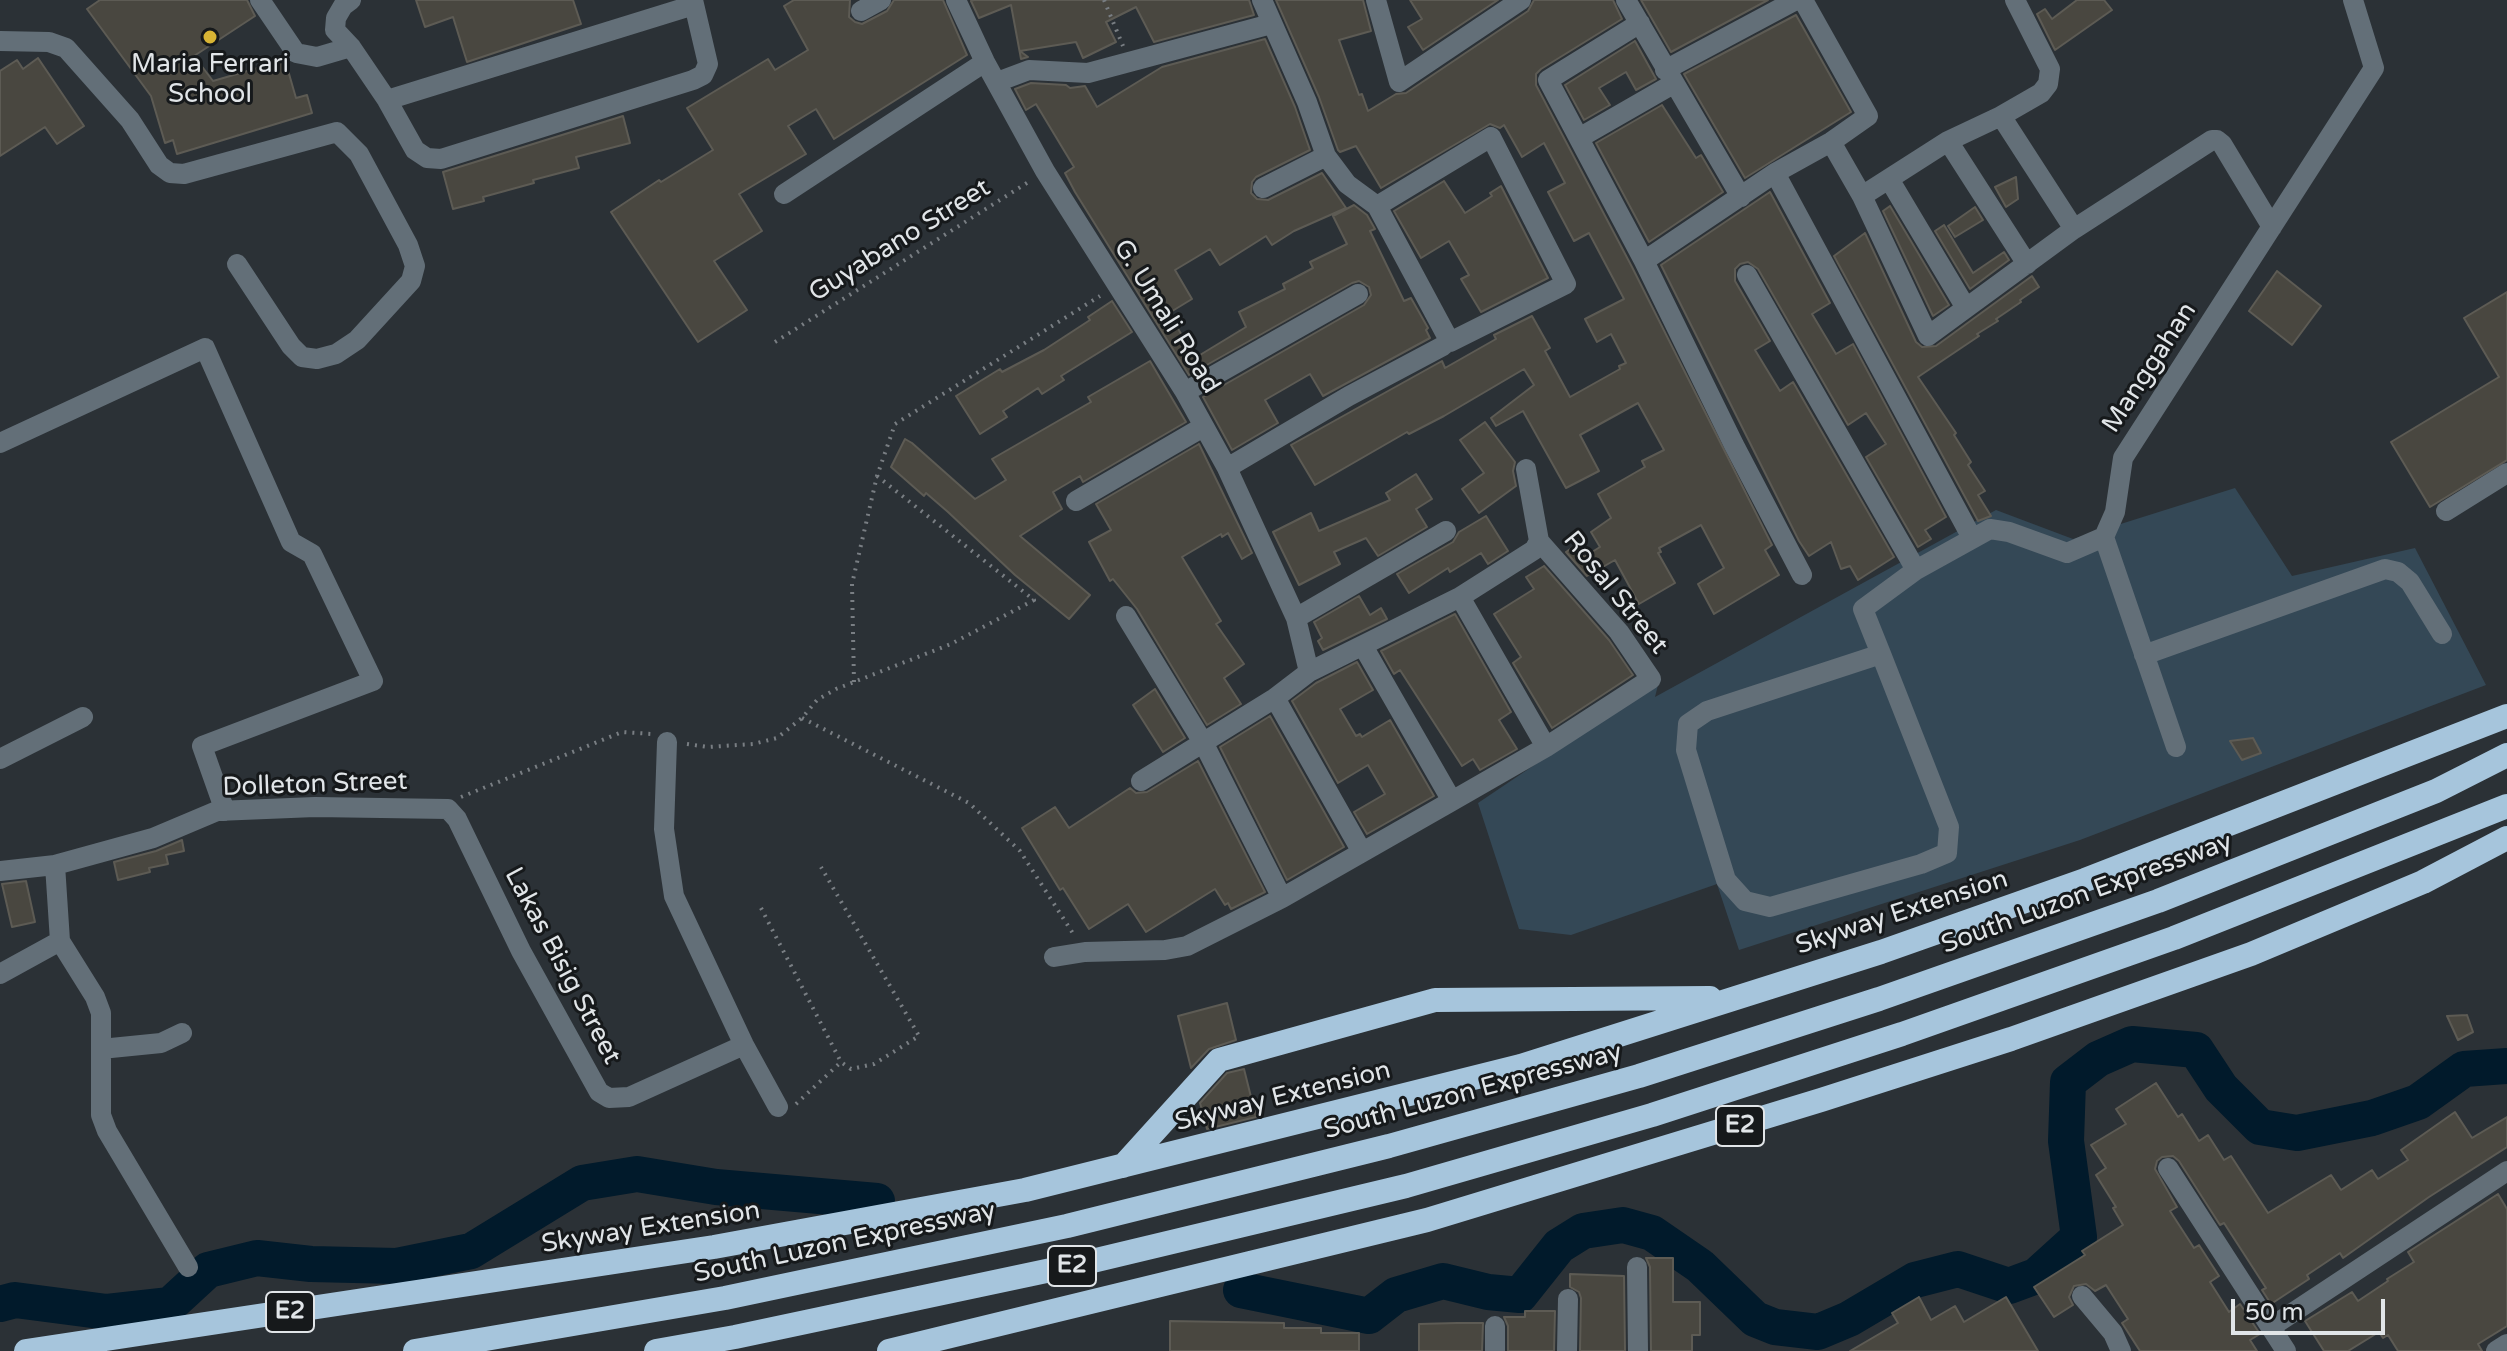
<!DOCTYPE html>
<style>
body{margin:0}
#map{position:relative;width:2507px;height:1351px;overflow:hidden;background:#2b3136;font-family:"Varela Round",sans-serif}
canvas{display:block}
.scale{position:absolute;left:2231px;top:1299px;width:154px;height:36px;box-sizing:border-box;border:4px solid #e1e5e8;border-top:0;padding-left:10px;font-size:24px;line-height:28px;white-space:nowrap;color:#e1e5e8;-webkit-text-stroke:6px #16191b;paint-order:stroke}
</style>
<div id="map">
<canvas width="2507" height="1351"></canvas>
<div class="scale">50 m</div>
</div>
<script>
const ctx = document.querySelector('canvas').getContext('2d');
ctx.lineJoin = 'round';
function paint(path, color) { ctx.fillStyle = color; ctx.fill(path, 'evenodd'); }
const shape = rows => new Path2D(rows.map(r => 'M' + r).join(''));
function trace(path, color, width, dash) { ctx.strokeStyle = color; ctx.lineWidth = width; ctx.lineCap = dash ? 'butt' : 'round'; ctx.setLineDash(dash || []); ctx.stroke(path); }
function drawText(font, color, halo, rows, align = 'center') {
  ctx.font = font + ' "Varela Round",sans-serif'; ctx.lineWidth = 6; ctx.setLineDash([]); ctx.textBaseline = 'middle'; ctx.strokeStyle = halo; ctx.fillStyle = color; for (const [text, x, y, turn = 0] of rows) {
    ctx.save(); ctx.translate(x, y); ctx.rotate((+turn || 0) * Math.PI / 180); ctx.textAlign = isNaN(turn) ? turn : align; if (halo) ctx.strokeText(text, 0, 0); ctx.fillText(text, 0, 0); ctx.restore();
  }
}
const green = shape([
 [2235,488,2292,576,2415,548,2486,685,2080,840,1739,950,1717,884,1571,935,1519,929,1478,803,1659,681,1655,697,1996,510,2073,539]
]);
const river = shape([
 [1241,1290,1369,1316,1396,1295,1443,1281,1488,1292,1520,1295,1559,1246,1583,1231,1623,1225,1652,1233,1700,1266,1755,1319,1775,1327,1818,1332,1849,1319,1915,1280,1958,1269,2009,1286,2036,1276,2079,1237,2066,1141,2068,1082,2098,1059,2132,1044,2196,1050,2221,1088,2260,1127,2297,1133,2372,1118,2418,1102,2464,1069,2507,1066],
 [0,1304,15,1300,107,1312,170,1305,208,1270,257,1258,311,1264,397,1266,471,1251,582,1183,637,1174,716,1187,877,1201]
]);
const building = shape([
 [100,0,247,0,255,16,194,56,213,81,285,60,296,98,307,95,312,113,177,154,173,140,165,143,151,96,87,9,100,0],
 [416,0,573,0,581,24,467,62,453,17,425,27,416,0],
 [794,0,850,0,849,17,855,22,862,24,887,11,894,0,943,0,967,55,834,139,816,109,788,126,806,154,739,194,762,231,714,261,747,310,698,342,611,212,659,180,661,182,713,150,687,108,768,59,775,70,808,50,784,6,794,0],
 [974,0,1249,0,1254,15,1154,42,1136,7,1106,22,1116,42,1083,58,1076,42,1020,51,1028,57,1021,59,1011,5,979,18,971,1,974,0],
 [1276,0,1363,0,1371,31,1339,40,1359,95,1362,94,1368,111,1396,94,1406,93,1528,11,1534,0,1613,0,1622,19,1541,69,1536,74,1536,85,1632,267,1772,545,1765,550,1779,575,1714,614,1698,584,1724,568,1701,525,1659,548,1661,552,1658,553,1675,583,1639,604,1615,560,1587,576,1566,552,1576,545,1584,557,1600,547,1591,532,1611,518,1598,494,1645,467,1642,461,1664,450,1638,403,1580,435,1599,471,1566,488,1523,411,1496,426,1491,418,1534,385,1524,369,1444,416,1409,434,1407,432,1315,485,1291,445,1442,361,1445,368,1496,339,1494,335,1532,316,1550,348,1545,351,1570,397,1620,369,1619,366,1626,363,1611,334,1597,342,1585,319,1624,299,1589,233,1574,241,1548,192,1565,183,1544,143,1522,157,1504,125,1500,128,1490,124,1381,188,1356,146,1340,152,1338,150,1319,97,1276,0],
 [1410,0,1498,0,1423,50,1408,27,1422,19,1410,0],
 [1641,0,1768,0,1671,52,1641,0],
 [2077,0,2104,0,2112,10,2055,50,2037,14,2045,9,2052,19,2077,0],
 [1796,15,1851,112,1745,178,1684,74,1796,15],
 [1265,39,1295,107,1310,150,1256,177,1252,182,1251,193,1257,199,1268,200,1322,173,1346,208,1294,231,1272,245,1266,236,1220,265,1210,249,1175,270,1192,299,1169,313,1195,358,1246,327,1239,312,1285,289,1283,284,1313,268,1310,262,1347,244,1333,216,1354,205,1367,215,1375,229,1370,231,1404,301,1411,298,1428,328,1426,330,1430,338,1323,396,1310,374,1265,400,1278,423,1232,450,1203,397,1364,305,1371,295,1369,287,1359,281,1352,283,1189,375,1075,192,1065,173,1074,167,1036,104,1026,110,1015,89,1031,83,1066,85,1070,88,1085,86,1097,107,1162,67,1265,39],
 [1635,41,1656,79,1636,90,1626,72,1599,88,1610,105,1584,120,1565,85,1635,41],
 [38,58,84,126,57,144,45,127,0,156,0,71,17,60,23,69,38,58],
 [1662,105,1696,158,1701,155,1723,192,1649,242,1596,143,1662,105],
 [623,116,630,143,576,157,579,168,533,180,534,183,483,197,484,201,453,209,443,172,623,116],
 [2016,177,2018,199,2006,207,1995,187,2016,177],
 [1444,181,1465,213,1492,196,1490,193,1501,186,1548,278,1481,312,1461,279,1469,275,1449,241,1421,258,1394,211,1444,181],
 [1770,192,1830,303,1812,314,1836,354,1853,344,1946,517,1925,530,1931,539,1918,547,1866,457,1886,444,1866,413,1848,425,1758,269,1748,262,1740,264,1735,269,1735,281,1770,341,1755,350,1780,391,1793,382,1894,557,1858,580,1850,566,1841,569,1831,542,1809,556,1799,541,1661,265,1770,192],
 [1890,206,1949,305,1933,316,1883,211,1890,206],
 [1975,207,1983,220,1955,237,1948,226,1975,207],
 [1944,225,1973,273,2004,252,2009,260,1970,289,1935,231,1944,225],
 [1865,233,1916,342,1922,347,1936,346,2032,276,2039,287,2020,300,2021,302,1996,319,1998,321,1977,334,1979,336,1918,377,1956,433,1954,435,1971,462,1968,465,1985,491,1978,495,1991,516,1978,521,1834,256,1865,233],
 [2277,271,2321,306,2292,345,2249,311,2277,271],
 [2507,292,2507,460,2430,507,2391,442,2499,377,2464,318,2507,292],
 [1112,301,1132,332,1061,376,1064,380,1042,394,1038,388,1003,411,1007,417,980,434,956,396,1000,369,1002,372,1044,350,1090,320,1088,317,1112,301],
 [1150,361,1186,422,1083,482,1080,476,1053,492,1062,509,1020,536,1090,595,1069,619,1015,575,948,512,926,493,924,496,891,467,905,439,912,443,975,499,1006,480,992,459,1091,402,1088,397,1150,361],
 [1485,422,1515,462,1513,471,1516,486,1479,513,1462,489,1484,473,1460,440,1485,422],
 [1199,444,1252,553,1242,559,1228,533,1222,537,1221,534,1182,557,1221,621,1216,624,1244,664,1224,678,1241,704,1207,725,1137,609,1113,579,1110,581,1089,542,1111,530,1096,504,1199,444],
 [1416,474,1432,499,1416,509,1427,527,1378,556,1366,538,1334,552,1340,564,1299,585,1273,532,1311,513,1319,531,1390,500,1386,493,1416,474],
 [1486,516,1508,551,1488,564,1481,553,1450,572,1448,568,1409,593,1397,574,1453,542,1459,532,1486,516],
 [1544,566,1609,640,1633,675,1552,728,1513,663,1521,657,1494,614,1534,589,1526,577,1544,566],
 [1359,596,1370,615,1381,608,1387,619,1323,650,1318,641,1322,638,1314,622,1359,596],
 [1455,614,1511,712,1499,720,1517,749,1480,770,1473,759,1462,766,1400,670,1394,674,1381,651,1455,614],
 [1357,662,1373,690,1340,709,1356,736,1360,734,1362,737,1390,720,1434,796,1367,834,1354,812,1385,794,1368,765,1338,783,1292,701,1316,683,1357,662],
 [1155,689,1185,738,1163,752,1133,705,1155,689],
 [1270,716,1344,847,1287,880,1220,747,1270,716],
 [2253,738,2261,753,2242,760,2230,741,2253,738],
 [1198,761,1265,892,1231,909,1228,903,1225,905,1215,889,1146,932,1128,904,1089,929,1063,888,1060,890,1022,828,1055,807,1069,828,1130,788,1136,793,1147,792,1198,761],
 [182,840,184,851,166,855,168,864,149,868,150,872,118,880,114,862,156,851,182,840],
 [26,881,35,922,12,927,2,884,26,881],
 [1227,1003,1236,1040,1209,1049,1191,1068,1178,1016,1227,1003],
 [2467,1015,2473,1032,2458,1040,2447,1016,2467,1015],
 [1244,1069,1256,1117,1207,1129,1200,1103,1227,1073,1244,1069],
 [2156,1083,2178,1117,2182,1114,2199,1141,2208,1135,2224,1160,2231,1156,2268,1213,2331,1175,2341,1190,2372,1170,2378,1179,2408,1160,2401,1150,2455,1112,2472,1138,2507,1117,2507,1147,2429,1197,2343,1258,2340,1253,2307,1275,2309,1279,2271,1304,2262,1290,2266,1288,2224,1223,2220,1225,2179,1161,2173,1156,2162,1157,2157,1161,2155,1169,2177,1207,2170,1211,2194,1248,2199,1245,2219,1276,2210,1282,2229,1312,2240,1304,2260,1334,2250,1340,2257,1351,2140,1351,2122,1323,2128,1319,2106,1285,2095,1291,2086,1284,2074,1286,2069,1297,2073,1305,2054,1317,2034,1287,2085,1255,2082,1251,2123,1225,2113,1208,2116,1207,2096,1175,2106,1168,2091,1145,2126,1124,2116,1109,2156,1083],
 [2498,1194,2507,1209,2507,1326,2478,1344,2482,1351,2398,1351,2388,1335,2383,1338,2379,1332,2348,1351,2324,1351,2305,1321,2352,1292,2358,1301,2388,1281,2387,1279,2414,1262,2408,1252,2498,1194],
 [1646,1258,1673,1258,1673,1302,1700,1302,1700,1335,1692,1335,1692,1351,1651,1351,1650,1267,1646,1258],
 [1570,1274,1624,1276,1625,1351,1580,1351,1581,1298,1579,1292,1570,1287,1570,1274],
 [1919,1297,1931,1320,1955,1306,1964,1322,2006,1297,2038,1351,1850,1351,1898,1323,1892,1313,1919,1297],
 [1525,1311,1555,1311,1554,1351,1508,1351,1508,1326,1504,1317,1525,1317,1525,1311],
 [1170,1321,1284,1323,1284,1328,1321,1328,1321,1333,1359,1333,1359,1351,1170,1351,1170,1321],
 [1457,1323,1483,1323,1482,1351,1419,1351,1419,1324,1457,1323]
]);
const path = shape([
 [1104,0,1123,46],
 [775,342,1030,181],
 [854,682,852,584,877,476,895,424,1100,296],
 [802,718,969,803,1020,851,1074,935],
 [687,744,708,747,753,744,777,738,802,718,817,700,836,689,951,644,1034,600,877,476],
 [461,797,622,732,652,734],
 [761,908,841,1062],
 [796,1104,841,1062,851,1069,874,1064,919,1036,821,867]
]);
const minor = shape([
 [260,0,296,53,317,57,351,47],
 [351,0,343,6,336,18,335,30,351,47,387,100,415,150,427,158,441,159,693,80,703,75,708,64,693,0],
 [956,0,985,62,1045,171,1185,392,1227,468,1296,618,1309,672],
 [1262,0,1307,102,1326,156,1347,184,1377,206,1491,137,1566,284,1450,342,1377,206],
 [1376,0,1399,82,1521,0],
 [1626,0,1741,197],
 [861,11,881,0],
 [1640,23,1548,80,1644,261,1734,445,1802,575],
 [0,41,49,42,66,48,130,120,159,165,170,173,184,174,337,132,359,154,408,245,415,266,411,281,357,340,336,354,317,359,302,357,291,346,237,264],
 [1665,70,1796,0],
 [997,82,1029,70,1088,73,1271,24],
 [387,100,694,5],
 [2001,116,2041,93,2048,84,2050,69,2015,0],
 [1579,138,1673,84],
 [1948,141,2027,264],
 [1831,142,1862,196,1928,336,2074,229,2001,116,1948,141,1862,196],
 [1775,173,1972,538],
 [1889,179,1966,308],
 [1263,188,1326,156],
 [784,194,985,62],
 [2074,229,2212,140,2217,140,2222,144,2272,227],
 [1644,261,1775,173,1831,142,1868,116,1803,0],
 [1747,275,1916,570],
 [1185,392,1358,294],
 [0,443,205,348,291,542,312,554,373,681,202,746,225,811],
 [1227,468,1349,396,1443,346],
 [1076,501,1203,427],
 [2446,511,2507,473],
 [2104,537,2176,747],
 [1460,597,1546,747],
 [1126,616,1204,744,1282,898],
 [1296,618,1446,531],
 [1363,646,1452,801],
 [1881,654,1707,711,1688,724,1686,750,1726,880,1745,901,1770,907,1921,864,1947,853,1949,827,1881,654,1863,609,1916,570,1990,529,2009,532,2067,553,2104,537,2115,512,2123,458,2374,68,2353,0],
 [2144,655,2385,569,2398,572,2410,582,2442,634],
 [1275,698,1362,852],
 [667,742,664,829,674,896,744,1045,778,1107],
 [0,759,83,717],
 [1141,781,1275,698,1309,672,1460,597,1534,550,1539,541,1526,469],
 [55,865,60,941,95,997,101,1013,101,1115,107,1131,188,1267],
 [0,871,55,865,153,838,217,811,315,807,448,809,457,819,521,951,599,1092,609,1098,629,1097,744,1045],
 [1054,957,1085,952,1165,950,1187,946,1282,898,1452,801,1546,747,1651,679,1619,632,1539,541],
 [0,974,60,941],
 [101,1049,161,1043,182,1033],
 [2168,1168,2286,1351],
 [1637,1267,1638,1351],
 [2082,1296,2113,1333,2121,1351],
 [1495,1326,1495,1351],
 [2271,1327,2507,1171],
 [1567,1351,1568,1299],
 [2496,1351,2507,1344]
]);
const highway = shape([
 [1123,1166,1219,1060,1435,1000,1710,998],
 [26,1351,714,1247,1025,1190,1521,1066,1881,952,2085,880,2507,716],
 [415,1351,725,1298,1067,1226,1389,1146,1639,1076,1879,999,2158,901,2436,791,2507,755],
 [656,1351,735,1337,1084,1263,1406,1186,1652,1115,1902,1034,2174,938,2507,806],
 [889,1351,1427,1220,1821,1100,2011,1039,2251,954,2423,882,2507,838]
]);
const markers = [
 [210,37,8,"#d8b434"]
];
const shields = [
 [1740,1126,48],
 [1072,1266,48],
 [290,1312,48]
];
const shieldNames = [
 ["E2",1740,1126],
 ["E2",1072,1266],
 ["E2",290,1312]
];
const poiNames = [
 ["Maria Ferrari",210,65],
 ["School",210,95]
];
const streetNames = [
 ["Guyabano Street",900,241,-32],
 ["G. Umali Road",1166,317,58],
 ["Manggahan",2150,368,-57],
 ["Rosal Street",1615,593,51],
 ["Dolleton Street",315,785,-2],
 ["South Luzon Expressway",2087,894,-20],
 ["Skyway Extension",1902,913,-18],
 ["Lakas Bisig Street",562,966,62],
 ["South Luzon Expressway",1473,1092,-15],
 ["Skyway Extension",1283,1097,-14],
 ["Skyway Extension",651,1228,-9],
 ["South Luzon Expressway",845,1243,-12]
];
paint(green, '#344856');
trace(river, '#011a2b', 36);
paint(building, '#494740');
trace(building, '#5d5b54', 2);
trace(path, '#797e83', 4, [2, 6]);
trace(minor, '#636f78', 20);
trace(highway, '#a6c5dc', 24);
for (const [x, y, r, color] of markers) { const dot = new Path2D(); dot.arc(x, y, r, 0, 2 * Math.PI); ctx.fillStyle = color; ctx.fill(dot); trace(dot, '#16191b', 3); }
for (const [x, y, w] of shields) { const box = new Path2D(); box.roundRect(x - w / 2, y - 20, w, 40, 6); ctx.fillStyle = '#16191b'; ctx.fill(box); trace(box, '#e1e5e8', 2); }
drawText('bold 24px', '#e1e5e8', null, shieldNames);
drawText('26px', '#e1e5e8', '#16191b', poiNames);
drawText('26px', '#e1e5e8', '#16191b', streetNames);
</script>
